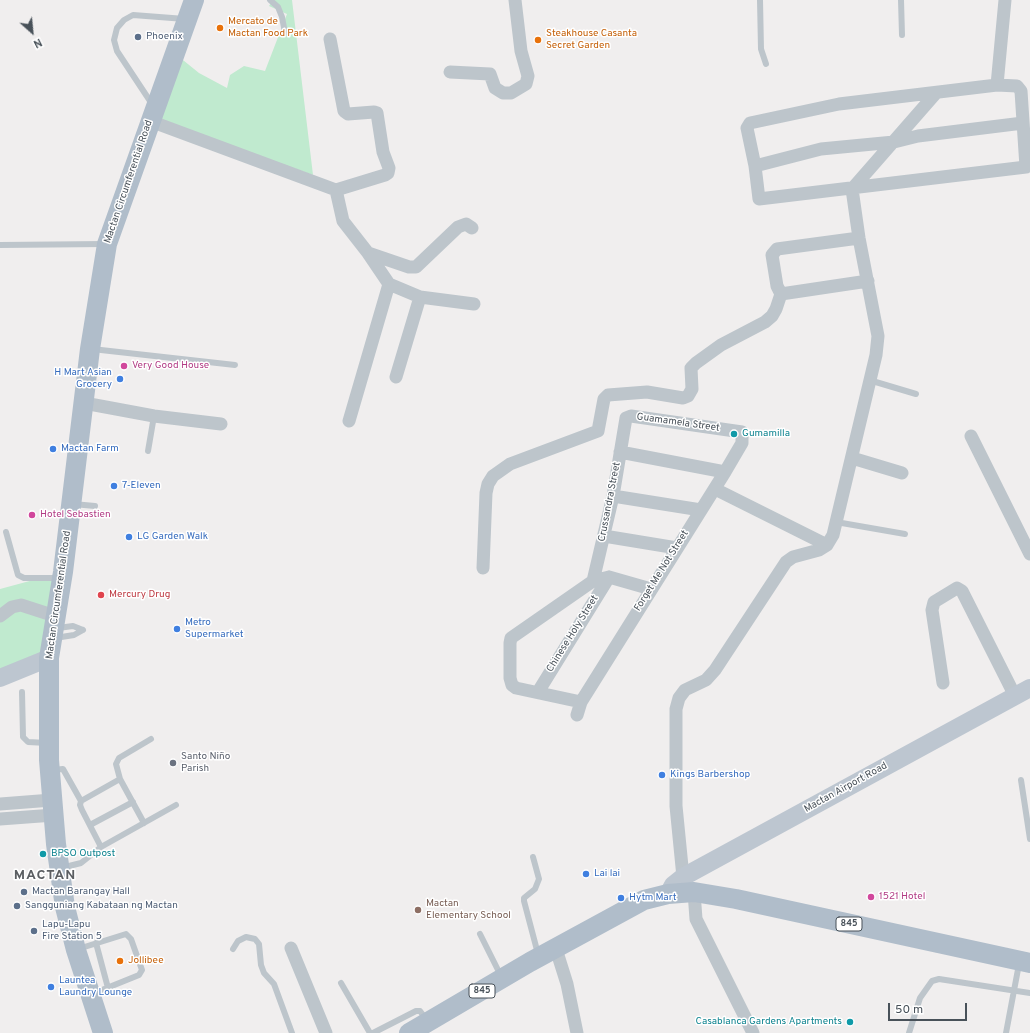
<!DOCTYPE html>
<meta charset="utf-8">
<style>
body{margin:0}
#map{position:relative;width:1030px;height:1033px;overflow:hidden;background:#f0eeee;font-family:Overpass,sans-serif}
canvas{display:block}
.north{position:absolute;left:12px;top:12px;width:40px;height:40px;-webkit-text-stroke:3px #fff;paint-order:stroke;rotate:153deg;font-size:11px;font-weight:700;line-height:16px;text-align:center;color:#485159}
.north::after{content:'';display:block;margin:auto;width:14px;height:18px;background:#485159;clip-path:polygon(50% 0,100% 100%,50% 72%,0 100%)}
.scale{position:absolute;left:888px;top:1003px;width:79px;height:18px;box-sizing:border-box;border:2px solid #485159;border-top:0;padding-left:5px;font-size:12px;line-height:14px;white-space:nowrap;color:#485159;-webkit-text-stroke:3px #fff;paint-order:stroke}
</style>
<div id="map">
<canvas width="1030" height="1033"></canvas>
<div class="north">N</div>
<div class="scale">50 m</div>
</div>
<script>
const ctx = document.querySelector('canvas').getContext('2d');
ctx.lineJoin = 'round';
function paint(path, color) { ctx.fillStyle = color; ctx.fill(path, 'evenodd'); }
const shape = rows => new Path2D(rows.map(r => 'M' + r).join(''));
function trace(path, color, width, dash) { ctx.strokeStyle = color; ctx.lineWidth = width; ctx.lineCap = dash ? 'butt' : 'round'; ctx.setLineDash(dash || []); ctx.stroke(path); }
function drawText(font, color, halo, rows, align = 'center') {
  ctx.font = font + ' Overpass,sans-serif'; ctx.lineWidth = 3; ctx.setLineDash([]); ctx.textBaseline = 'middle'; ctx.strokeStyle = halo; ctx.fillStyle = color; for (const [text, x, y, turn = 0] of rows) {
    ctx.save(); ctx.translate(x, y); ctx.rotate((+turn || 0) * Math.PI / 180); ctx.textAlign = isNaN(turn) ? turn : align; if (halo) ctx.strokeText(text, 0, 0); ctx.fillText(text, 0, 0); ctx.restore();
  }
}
const green = shape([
 [273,0,292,0,313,175,157,120,178,56,199,73,227,88,230,75,244,66,265,71,287,14,269,6],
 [63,572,49,658,0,677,0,589]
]);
const lane = shape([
 [270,0,278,7,282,17,285,33],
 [760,0,761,49,766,64],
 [901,0,902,35],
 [152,104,117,51,114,40,117,28,124,20,133,15,185,19],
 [0,245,105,244],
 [92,349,235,365],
 [869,380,916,394],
 [148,451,154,416],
 [73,504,95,506],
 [836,522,905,534],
 [6,532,18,575,24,578,59,578],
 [58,628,73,626,83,630],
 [55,638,74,635,83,630],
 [22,692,23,737,28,742,47,743],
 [53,770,63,769,81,801],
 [1021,780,1030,839],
 [144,823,120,779,116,764,119,758,151,739],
 [90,825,133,802],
 [101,847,82,810,80,805,81,801,120,779],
 [533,857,539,879,535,889,524,898,524,901,538,954],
 [61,868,81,863,101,847,176,805],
 [480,934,501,976],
 [96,943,108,988],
 [78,949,126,934,131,939,142,970,139,975,92,994],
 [233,949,238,941,246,937,255,939,259,944,261,965,264,973,274,984,292,1033],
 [341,983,370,1033],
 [373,1033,416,1011,420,1011,426,1019],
 [909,1033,920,998,932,981,939,979,1030,993],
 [1006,1033,1019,964]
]);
const street = shape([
 [450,72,490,74,495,88,503,93,511,93,526,84,528,76,521,51,515,0],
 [997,85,1017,86,1021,91,1026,167,759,199,755,166,747,128,750,123,839,104,997,85],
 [997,85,1005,0],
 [150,121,336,190,385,175,388,173,389,168,383,152,377,113,374,112,348,114,344,111,330,39],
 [755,166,821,149,894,142,918,136,1023,123],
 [336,190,343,221,368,253,389,284,420,297,396,377],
 [859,238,777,249,772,255,777,286,781,294,868,281],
 [368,253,409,267,416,267,458,227,466,224,472,228],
 [420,297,474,304],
 [84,403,154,416,221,424],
 [349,421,389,284],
 [971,436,1030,554],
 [620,452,725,472],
 [852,458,902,473],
 [715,489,827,545],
 [613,496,701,510],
 [604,536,677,548],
 [483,568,486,493,488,484,493,476,510,464,598,431,604,399,608,395,647,392,683,398,688,396,692,389,691,368,696,363,721,345,765,322,772,316,776,309,781,294],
 [0,616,12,607,21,605,55,616],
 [943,683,932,610,934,602,957,588,962,591,1015,696],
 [538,692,609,577],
 [581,702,516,688,512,685,510,678,510,643,511,638,593,581,609,577,651,589],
 [577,715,581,702,725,472,742,443,742,432,631,416,626,418,613,496,593,581],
 [0,804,52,800],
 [0,819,54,815],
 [683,877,676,806,676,709,679,698,685,690,706,680,715,670,786,562,793,557,819,550,827,545,833,535,876,355,878,336,859,238,852,189,936,93],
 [694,892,696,919,753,1033],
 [291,948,326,1033],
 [556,949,567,984,577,1033]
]);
const secondary = shape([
 [0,678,49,658],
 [668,894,673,885,683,877,1030,688]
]);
const primary = shape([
 [103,1033,76,950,65,907,56,844,49,760,49,658,63,572,90,349,107,244,194,0],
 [409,1033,530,962,644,900,668,894,694,892,736,899,1030,963]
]);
const markers = [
 [220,28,4,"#e8710a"],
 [138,37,4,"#5c6f8a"],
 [538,40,4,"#e8710a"],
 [124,366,4,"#d1479c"],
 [120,379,4,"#3f7fe0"],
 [734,434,4,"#0f9aa8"],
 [53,449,4,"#3f7fe0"],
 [114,486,4,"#3f7fe0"],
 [32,515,4,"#d1479c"],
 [129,537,4,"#3f7fe0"],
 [101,595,4,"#e0444e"],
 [177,629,4,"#3f7fe0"],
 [173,763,4,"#6b7280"],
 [662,775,4,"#3f7fe0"],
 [43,854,4,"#0f9aa8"],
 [586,874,4,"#3f7fe0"],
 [24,892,4,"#5c6f8a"],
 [871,897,4,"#d1479c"],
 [621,898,4,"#3f7fe0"],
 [17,906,4,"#5c6f8a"],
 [418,910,4,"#8d6e63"],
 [34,931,4,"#5c6f8a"],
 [120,961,4,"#e8710a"],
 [51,987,4,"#3f7fe0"],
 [850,1022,4,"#0f9aa8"]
];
const shields = [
 [849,924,26],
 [482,991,26]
];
const shieldNames = [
 ["845",849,924],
 ["845",482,991]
];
const foodNames = [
 ["Mercato de",228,22],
 ["Mactan Food Park",228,34],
 ["Steakhouse Casanta",546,34],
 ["Secret Garden",546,46],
 ["Jollibee",128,961]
];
const serviceNames = [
 ["Phoenix",146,37],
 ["Mactan Barangay Hall",32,892],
 ["Sangguniang Kabataan ng Mactan",25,906],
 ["Lapu-Lapu",42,925],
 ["Fire Station 5",42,937]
];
const streetNames = [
 ["Mactan Circumferential Road",129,182,-71],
 ["Guamamela Street",678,423,8],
 ["Crussandra Street",610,502,-79],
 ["Forget Me Not Street",662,571,-58],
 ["Mactan Circumferential Road",59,595,-82],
 ["Chinese Holy Street",573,634,-58],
 ["Mactan Airport Road",846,788,-29]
];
const hotelNames = [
 ["Very Good House",132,366],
 ["Hotel Sebastien",40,515],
 ["1521 Hotel",879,897]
];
const shopNames = [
 ["H Mart Asian",112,373,"right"],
 ["Grocery",112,385,"right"],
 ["Mactan Farm",61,449],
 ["7-Eleven",122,486],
 ["LG Garden Walk",137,537],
 ["Metro",185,623],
 ["Supermarket",185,635],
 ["Kings Barbershop",670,775],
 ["Lai lai",594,874],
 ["Hytm Mart",629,898],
 ["Launtea",59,981],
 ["Laundry Lounge",59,993]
];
const cultureNames = [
 ["Gumamilla",742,434],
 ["BPSO Outpost",51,854],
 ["Casablanca Gardens Apartments",842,1022,"right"]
];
const healthNames = [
 ["Mercury Drug",109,595]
];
const worshipNames = [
 ["Santo Niño",181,757],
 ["Parish",181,769]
];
const educationNames = [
 ["Mactan",426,904],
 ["Elementary School",426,916]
];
const districtNames = [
 ["MACTAN",45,876]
];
paint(green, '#c0eacf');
trace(lane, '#bdc5cb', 6);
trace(street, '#bdc5cb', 13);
trace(secondary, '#bdc6d0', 18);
trace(primary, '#b0bdca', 20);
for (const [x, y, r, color] of markers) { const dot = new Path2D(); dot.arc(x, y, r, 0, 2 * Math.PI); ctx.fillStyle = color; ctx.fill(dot); trace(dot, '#fff', 1.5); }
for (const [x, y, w] of shields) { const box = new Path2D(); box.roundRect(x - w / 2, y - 7, w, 14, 3); ctx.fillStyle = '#fff'; ctx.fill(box); trace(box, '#485159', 1); }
drawText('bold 9px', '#485159', null, shieldNames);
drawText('10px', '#c56008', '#fff', foodNames, 'left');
drawText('10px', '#4e5e75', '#fff', serviceNames, 'left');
drawText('10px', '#485159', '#fff', streetNames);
drawText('10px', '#b23c85', '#fff', hotelNames, 'left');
drawText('10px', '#366cbe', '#fff', shopNames, 'left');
drawText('10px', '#0d838f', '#fff', cultureNames, 'left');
drawText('10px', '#be3a42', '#fff', healthNames, 'left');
drawText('10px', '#5b616d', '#fff', worshipNames, 'left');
drawText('10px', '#785e54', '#fff', educationNames, 'left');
ctx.letterSpacing = '1px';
drawText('bold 14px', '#5b5e62', '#fff', districtNames);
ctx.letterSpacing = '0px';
</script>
